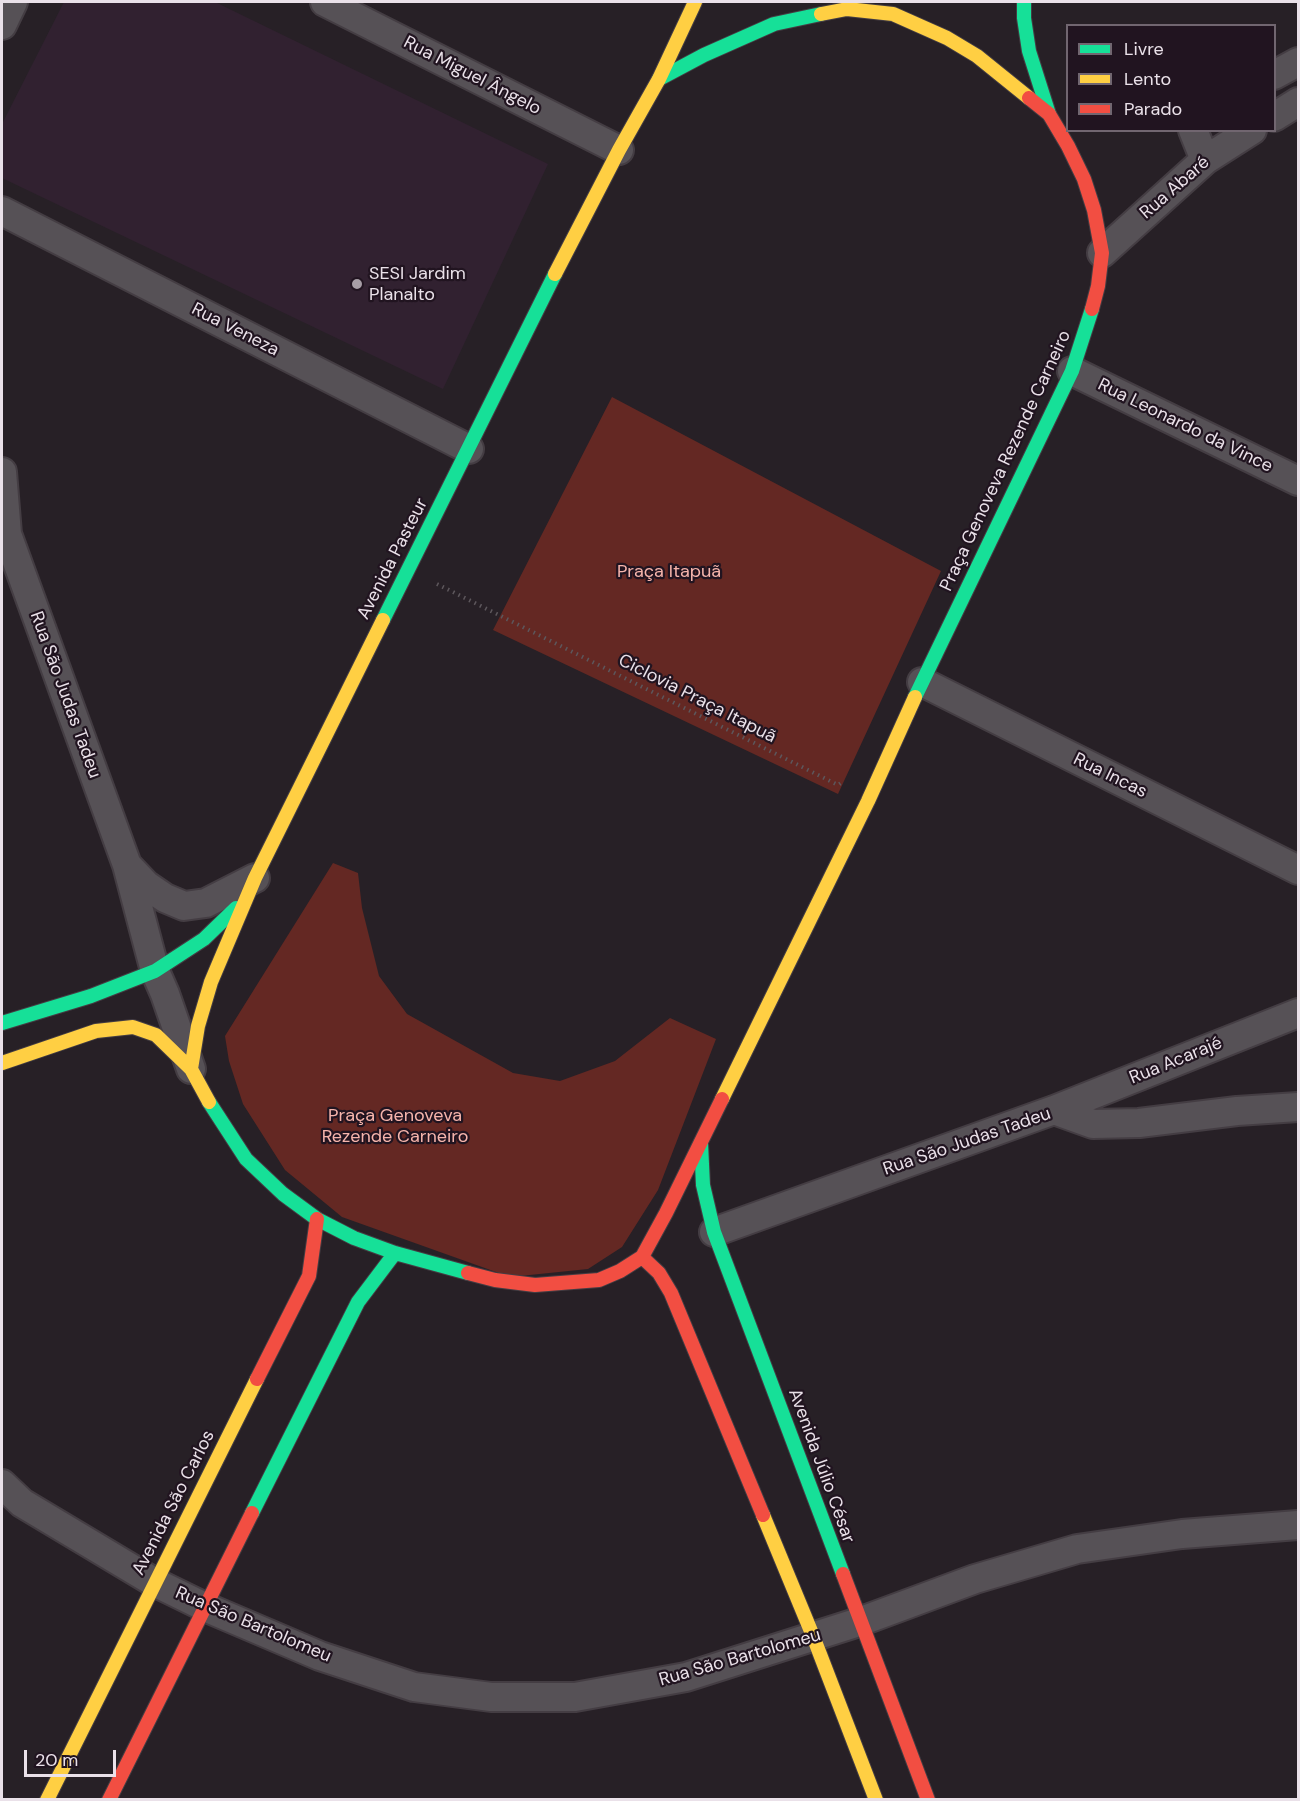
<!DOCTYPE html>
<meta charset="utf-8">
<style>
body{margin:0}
#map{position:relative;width:1300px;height:1801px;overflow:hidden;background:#272026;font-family:"DM Sans",sans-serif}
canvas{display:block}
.frame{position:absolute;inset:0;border:3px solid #eae1e9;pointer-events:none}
.legend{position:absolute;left:1066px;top:24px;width:210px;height:108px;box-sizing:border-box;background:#211420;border:2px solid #716670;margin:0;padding:8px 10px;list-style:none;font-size:18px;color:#eae1e9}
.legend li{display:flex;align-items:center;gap:12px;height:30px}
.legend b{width:30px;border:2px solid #716670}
.scale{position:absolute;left:24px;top:1750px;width:92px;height:27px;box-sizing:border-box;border:3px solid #eae1e9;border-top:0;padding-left:8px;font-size:18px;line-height:21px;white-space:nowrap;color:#eae1e9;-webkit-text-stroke:4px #211420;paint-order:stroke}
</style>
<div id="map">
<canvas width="1300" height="1801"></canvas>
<div class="frame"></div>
<ul class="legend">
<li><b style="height:8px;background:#16e098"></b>Livre</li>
<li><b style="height:8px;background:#ffcf43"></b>Lento</li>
<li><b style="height:8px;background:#f24e42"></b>Parado</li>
</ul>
<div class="scale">20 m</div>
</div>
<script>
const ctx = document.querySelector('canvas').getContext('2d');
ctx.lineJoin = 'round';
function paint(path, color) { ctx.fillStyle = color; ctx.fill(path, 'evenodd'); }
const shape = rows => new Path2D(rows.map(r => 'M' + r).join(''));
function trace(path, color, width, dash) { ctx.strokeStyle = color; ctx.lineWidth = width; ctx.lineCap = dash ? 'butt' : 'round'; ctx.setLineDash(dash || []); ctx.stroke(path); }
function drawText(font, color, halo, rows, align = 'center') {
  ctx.font = font + ' "DM Sans",sans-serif'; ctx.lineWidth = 4.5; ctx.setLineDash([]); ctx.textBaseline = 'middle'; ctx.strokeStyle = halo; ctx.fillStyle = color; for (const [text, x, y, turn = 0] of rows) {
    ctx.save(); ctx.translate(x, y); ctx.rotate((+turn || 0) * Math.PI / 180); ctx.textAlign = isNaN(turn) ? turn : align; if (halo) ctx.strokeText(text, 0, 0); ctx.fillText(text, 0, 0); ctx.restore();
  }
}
const built = shape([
 [64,2,215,2,548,164,443,389,2,178,2,124]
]);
const green = shape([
 [612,397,941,571,838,794,493,630],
 [333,863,358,873,362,908,379,976,407,1014,513,1073,560,1081,615,1061,670,1018,716,1039,658,1190,622,1247,588,1269,510,1277,342,1217,285,1170,243,1104,229,1061,225,1036]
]);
const path = shape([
 [437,584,838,785,841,783]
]);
const street = shape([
 [325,2,619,150],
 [2,25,13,2],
 [1274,75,1298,62],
 [1274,117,1298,102],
 [1193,130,1205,160],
 [2,211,469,449],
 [1102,253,1205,160,1252,130],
 [1072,371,1298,481],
 [2,472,7,534],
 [2,527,7,534,127,865,155,971,165,994,191,1069],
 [922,682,1298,870],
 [127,865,146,885,165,898,184,906,206,903,255,878],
 [1054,1110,1093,1124,1139,1123,1237,1111,1298,1107],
 [714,1232,1054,1110,1298,1013],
 [2,1484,22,1503,154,1582,205,1607,320,1656,414,1687,491,1697,575,1697,686,1677,859,1622,975,1579,1077,1549,1182,1534,1298,1525]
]);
const fast = shape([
 [1024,2,1024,18,1029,51,1049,114],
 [659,79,704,55,774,24,821,14],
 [383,620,555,274],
 [915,697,1072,371,1092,309],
 [2,1023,91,996,155,971,204,939,236,908],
 [209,1102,246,1159,283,1194,317,1219,354,1238,395,1253,468,1273],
 [701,1143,703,1185,714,1232,843,1574],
 [252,1513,358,1302,395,1253]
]);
const slow = shape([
 [821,14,847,9,893,14,947,38,977,56,1029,98],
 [555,274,619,150,659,79,695,2],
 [2,1063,96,1031,133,1027,156,1035,191,1069,209,1102],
 [191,1069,198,1026,211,982,255,878,383,620],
 [722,1099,868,801,915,697],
 [763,1515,813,1636,876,1800],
 [47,1800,257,1379]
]);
const jam = shape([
 [1029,98,1049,114,1068,146,1084,179,1094,210,1102,253,1098,286,1092,309],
 [642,1257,659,1273,671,1293,763,1515],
 [468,1273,495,1280,535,1285,599,1280,620,1271,642,1257,666,1213,722,1099],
 [257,1379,309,1276,317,1219],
 [843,1574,928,1800],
 [109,1800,252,1513]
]);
const markers = [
 [357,284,6,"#a69da5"]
];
const streetNames = [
 ["Rua Miguel Ângelo",472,76,27],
 ["Rua Abaré",1175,188,-41],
 ["Rua Veneza",235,330,27],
 ["Rua Leonardo da Vince",1185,426,26],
 ["Praça Genoveva Rezende Carneiro",1006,461,-65],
 ["Avenida Pasteur",393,559,-63],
 ["Rua São Judas Tadeu",65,695,70],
 ["Ciclovia Praça Itapuã",697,699,27],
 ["Rua Incas",1110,776,26],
 ["Rua Acarajé",1176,1061,-22],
 ["Rua São Judas Tadeu",967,1142,-19],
 ["Avenida Júlio César",821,1466,70],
 ["Avenida São Carlos",174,1503,-63],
 ["Rua São Bartolomeu",253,1625,23],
 ["Rua São Bartolomeu",740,1658,-16]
];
const poiNames = [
 ["SESI Jardim",369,274],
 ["Planalto",369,295]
];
const parkNames = [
 ["Praça Itapuã",669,572],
 ["Praça Genoveva",395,1116],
 ["Rezende Carneiro",395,1137]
];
paint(built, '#312130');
paint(green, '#642823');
trace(street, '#443d43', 32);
trace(fast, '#443d43', 16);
trace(slow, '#443d43', 16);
trace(jam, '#443d43', 16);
trace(path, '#5d575c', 4, [1.5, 4.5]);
trace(street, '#565156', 28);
trace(fast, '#16e098', 14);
trace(slow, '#ffcf43', 14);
trace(jam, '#f24e42', 14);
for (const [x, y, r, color] of markers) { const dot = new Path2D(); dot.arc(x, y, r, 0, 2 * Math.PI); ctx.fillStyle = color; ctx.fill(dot); trace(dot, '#211420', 2); }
drawText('18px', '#eae1e9', '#211420', streetNames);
drawText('18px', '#eae1e9', '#211420', poiNames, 'left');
drawText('18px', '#f7b5ac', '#211420', parkNames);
</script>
